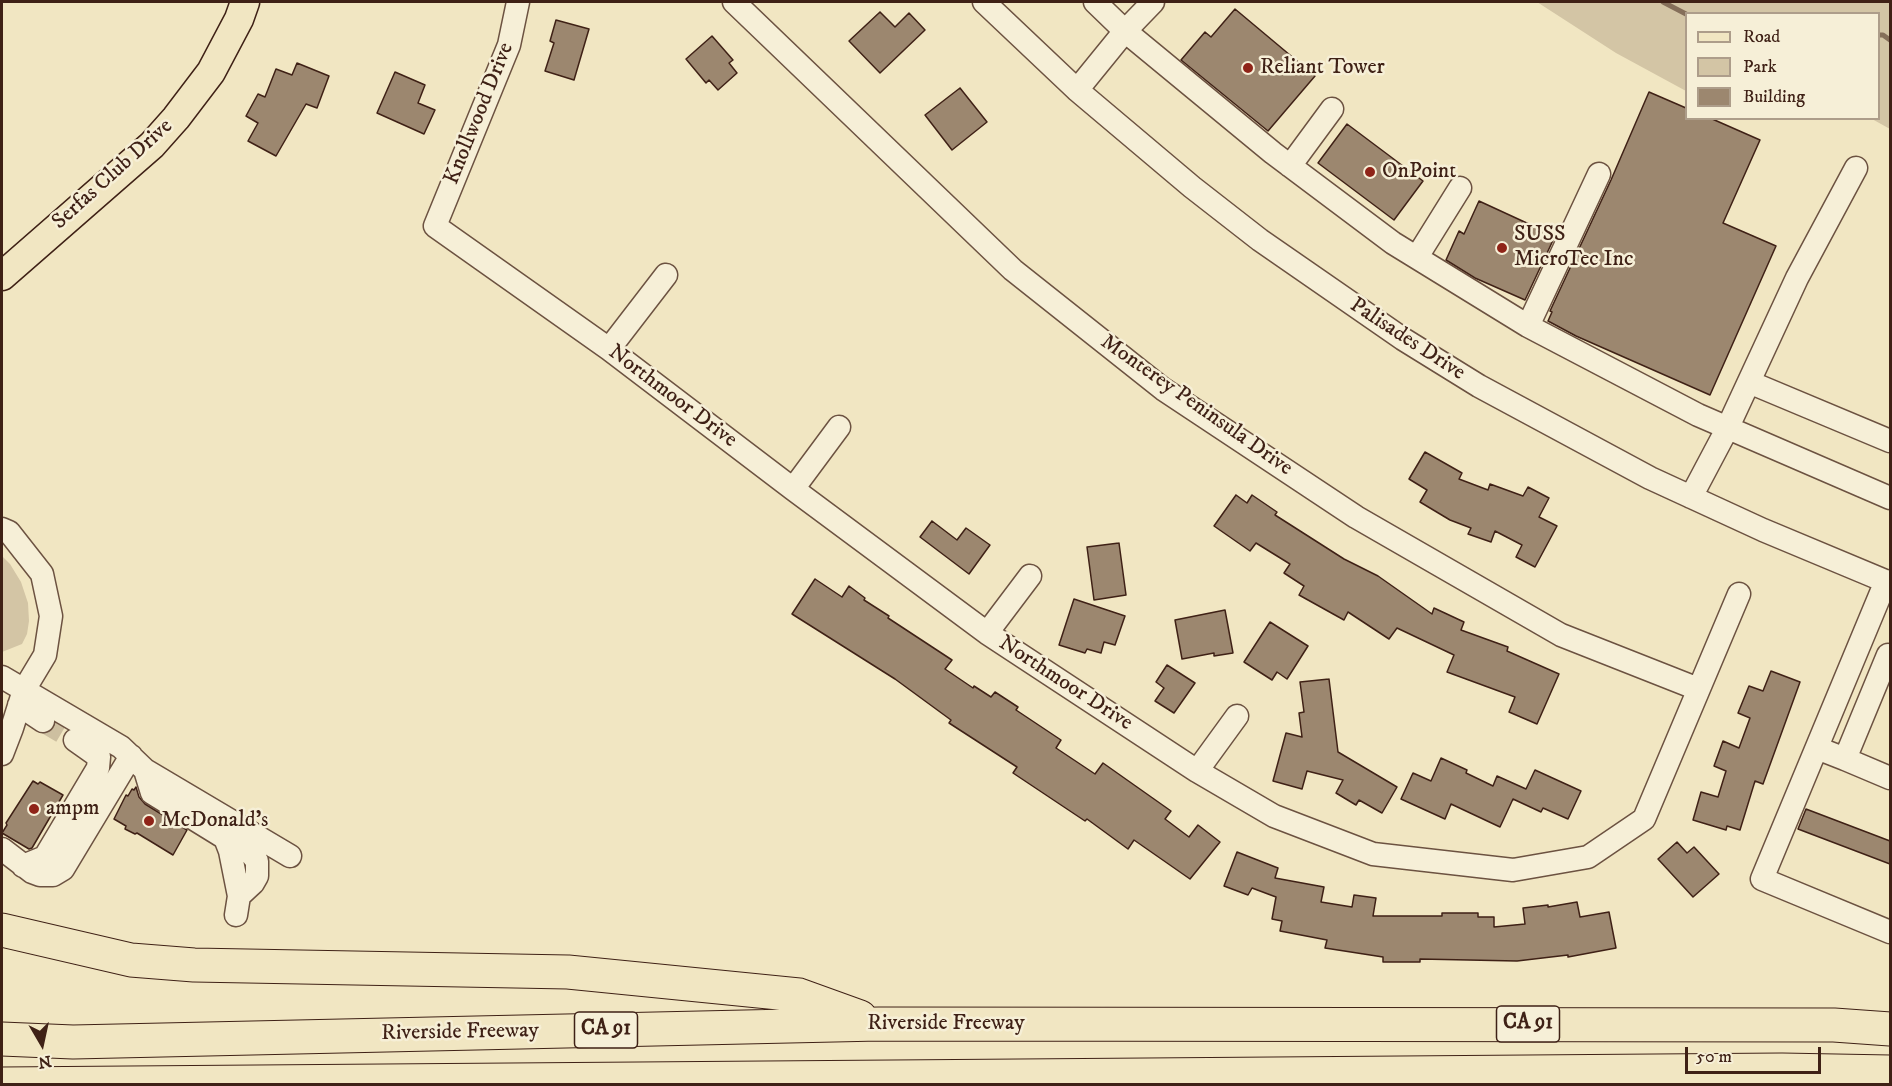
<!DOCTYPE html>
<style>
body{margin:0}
#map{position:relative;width:1892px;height:1086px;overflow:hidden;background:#f1e6c2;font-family:"IM FELL DW Pica",serif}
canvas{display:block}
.frame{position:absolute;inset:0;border:3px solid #3f2116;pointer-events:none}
.legend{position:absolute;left:1685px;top:12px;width:195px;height:108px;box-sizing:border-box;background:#f6efd7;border:2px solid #ad9d8a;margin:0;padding:8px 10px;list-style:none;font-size:18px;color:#3f2116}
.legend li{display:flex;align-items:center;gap:12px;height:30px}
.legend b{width:30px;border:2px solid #ad9d8a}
.north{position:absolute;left:12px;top:1014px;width:60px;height:60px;-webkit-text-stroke:4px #f6efd7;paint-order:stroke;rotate:171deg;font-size:16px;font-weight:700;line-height:24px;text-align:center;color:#3f2116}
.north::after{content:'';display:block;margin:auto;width:21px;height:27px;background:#3f2116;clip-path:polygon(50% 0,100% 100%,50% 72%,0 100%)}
.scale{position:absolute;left:1685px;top:1047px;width:136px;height:27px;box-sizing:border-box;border:3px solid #3f2116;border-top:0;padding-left:8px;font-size:18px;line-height:21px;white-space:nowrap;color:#3f2116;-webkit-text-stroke:4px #f6efd7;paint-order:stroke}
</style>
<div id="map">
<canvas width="1892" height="1086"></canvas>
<div class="frame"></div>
<ul class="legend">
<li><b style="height:8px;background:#f1e6c2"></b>Road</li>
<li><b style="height:16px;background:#d3c5a5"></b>Park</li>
<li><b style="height:16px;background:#9c876f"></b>Building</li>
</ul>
<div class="north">N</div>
<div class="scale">50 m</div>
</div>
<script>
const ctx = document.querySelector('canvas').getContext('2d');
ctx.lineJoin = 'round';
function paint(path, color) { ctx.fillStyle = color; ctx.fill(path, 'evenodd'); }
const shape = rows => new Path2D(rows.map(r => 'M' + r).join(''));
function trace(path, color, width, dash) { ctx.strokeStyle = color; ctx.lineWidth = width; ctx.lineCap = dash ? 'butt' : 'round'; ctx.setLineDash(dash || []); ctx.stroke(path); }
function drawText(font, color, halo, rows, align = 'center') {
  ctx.font = font + ' "IM FELL DW Pica",serif'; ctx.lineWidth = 5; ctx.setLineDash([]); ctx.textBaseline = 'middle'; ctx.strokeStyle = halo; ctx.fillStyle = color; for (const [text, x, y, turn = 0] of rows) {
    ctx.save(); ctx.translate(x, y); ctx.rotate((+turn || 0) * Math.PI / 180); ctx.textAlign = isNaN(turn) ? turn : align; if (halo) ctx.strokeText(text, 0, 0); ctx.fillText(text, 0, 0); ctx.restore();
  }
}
const green = shape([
 [1537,2,1890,2,1890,129,1872,119,1878,118,1878,14,1686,14,1686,91,1616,53],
 [2,556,10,564,21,582,28,603,29,621,27,634,22,644,2,652]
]);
const stream = shape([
 [1663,2,1686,14],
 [1878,35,1883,35,1890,40]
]);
const building = shape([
 [1235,9,1315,76,1268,131,1181,60,1205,32,1211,37,1235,9],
 [880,12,895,27,909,13,925,30,880,73,849,41,880,12],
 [556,20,589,29,574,80,545,71,554,43,550,41,556,20],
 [712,36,733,60,729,63,737,73,718,90,709,80,706,83,686,59,712,36],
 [297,63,329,76,317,108,306,104,276,156,248,141,258,123,246,116,258,94,265,97,276,69,292,75,297,63],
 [395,72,425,85,418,103,435,110,424,134,377,113,395,72],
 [960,88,987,122,952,150,925,115,960,88],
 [1649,92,1686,108,1686,118,1710,118,1760,140,1723,223,1776,246,1710,395,1576,336,1548,321,1552,312,1550,311,1611,180,1649,92],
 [1347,124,1423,181,1394,220,1318,163,1347,124],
 [1479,201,1555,236,1525,300,1475,278,1446,260,1459,231,1464,234,1479,201],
 [1425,452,1462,473,1459,479,1488,490,1490,484,1523,496,1528,487,1549,498,1539,517,1557,526,1535,567,1516,557,1522,545,1495,531,1491,542,1468,534,1471,528,1450,520,1420,502,1427,490,1409,479,1425,452],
 [1236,495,1247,503,1252,495,1277,512,1275,515,1344,559,1378,576,1432,614,1434,608,1464,622,1461,630,1508,647,1507,651,1559,674,1537,724,1509,712,1515,697,1447,672,1454,655,1397,628,1389,639,1348,612,1344,620,1299,595,1304,586,1284,573,1290,564,1256,543,1250,551,1214,526,1236,495],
 [932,521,957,540,966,528,990,545,969,574,920,537,932,521],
 [1119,543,1126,595,1094,600,1087,547,1119,543],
 [815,579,842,597,849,586,865,598,864,600,889,616,888,618,952,660,945,669,973,688,974,686,991,697,995,692,1018,707,1016,710,1061,740,1056,748,1095,774,1103,763,1171,811,1165,819,1189,837,1198,825,1220,842,1190,879,1134,840,1128,849,1087,819,1085,821,1013,773,1017,767,949,723,951,720,895,679,792,614,815,579],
 [1074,599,1125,616,1115,645,1104,642,1101,653,1087,649,1085,653,1059,645,1074,599],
 [1225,610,1233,653,1214,656,1214,653,1182,659,1175,620,1225,610],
 [1270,622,1308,646,1287,679,1277,672,1272,680,1244,662,1270,622],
 [1167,665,1195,683,1174,713,1155,701,1164,688,1156,682,1167,665],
 [1771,671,1800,682,1763,784,1755,781,1740,830,1727,826,1726,830,1693,820,1701,792,1718,797,1726,771,1714,766,1723,741,1739,748,1750,718,1738,713,1749,686,1763,691,1771,671],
 [1329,679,1338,752,1397,787,1382,813,1359,800,1356,805,1336,793,1343,780,1307,771,1302,789,1273,781,1286,733,1302,737,1299,713,1304,712,1300,682,1329,679],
 [1441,758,1467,770,1466,773,1493,786,1497,776,1526,789,1535,770,1581,791,1568,819,1543,808,1541,812,1513,799,1500,827,1451,804,1445,819,1401,799,1413,773,1431,781,1441,758],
 [33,781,38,784,40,782,63,795,32,848,29,849,2,833,7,825,6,823,33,781],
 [136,787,139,797,145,804,187,830,173,855,137,833,135,834,125,829,126,826,114,819,126,795,128,796,132,789,134,790,136,787],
 [1806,809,1890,841,1890,864,1798,829,1806,809],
 [1677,842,1687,853,1694,847,1719,874,1693,897,1658,859,1677,842],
 [1237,852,1278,868,1275,878,1324,887,1321,902,1352,907,1354,895,1376,898,1373,916,1442,916,1442,913,1478,913,1478,917,1494,917,1494,927,1525,924,1523,908,1548,905,1548,907,1577,902,1580,917,1609,912,1616,948,1568,957,1568,955,1517,961,1420,959,1420,962,1383,962,1383,957,1325,948,1327,940,1280,931,1282,921,1272,919,1276,897,1252,888,1248,895,1224,886,1237,852]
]);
const minorTunnel = shape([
 [43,721,75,740]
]);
const minor = shape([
 [518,2,509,45,435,226,609,349,793,489,987,633,1197,771,1274,816,1373,854,1513,870,1588,857,1644,819,1739,594],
 [734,2,1013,270,1163,389,1356,517,1561,635,1698,689],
 [984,2,1077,90,1192,187,1260,240,1403,339,1479,386,1650,478,1763,530,1890,583],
 [1095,2,1125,31,1273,153,1393,243,1528,326,1698,415,1890,498],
 [1077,90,1125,31,1153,2],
 [1290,166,1332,109],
 [1417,257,1460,188],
 [1528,326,1599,174],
 [609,349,666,275],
 [1749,382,1890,441],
 [793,489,839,427],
 [1691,497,1727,429,1797,278,1856,168],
 [2,529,9,532,42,574,51,616,45,655,24,690,12,728,2,754],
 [1886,581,1762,879,1890,932],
 [987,633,1030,576],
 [2,677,121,747,145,770,290,856],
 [19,705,43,721],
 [1817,748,1845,759,1888,655,1890,656],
 [1845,759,1890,778],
 [145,770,152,793,225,838,230,851,239,896,236,915],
 [1197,771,1237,716],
 [225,838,248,850,257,861,257,876,253,883,239,896],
 [2,849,32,872,40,875,53,875,63,869,131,756],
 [23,866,45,857,98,768,99,757,75,740]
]);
const major = shape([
 [2,276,152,145,176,118,211,72,239,19,245,2]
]);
const highway = shape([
 [2,930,131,960,194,965,568,972,799,995,860,1017],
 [2,1039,73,1042,879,1024,1834,1025,1890,1029],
 [2,1084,1782,1070,1890,1072]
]);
const markers = [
 [1248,68,6,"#8f2418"],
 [1370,172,6,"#8f2418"],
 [1502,248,6,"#8f2418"],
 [34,809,6,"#8f2418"],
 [149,821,6,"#8f2418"]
];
const shields = [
 [1528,1024,63],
 [606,1030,63]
];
const shieldNames = [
 ["CA 91",1528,1024],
 ["CA 91",606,1030]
];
const poiNames = [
 ["Reliant Tower",1260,68],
 ["OnPoint",1382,172],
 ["SUSS",1514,235],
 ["MicroTec Inc",1514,260],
 ["ampm",46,809],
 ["McDonald's",161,821]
];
const streetNames = [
 ["Knollwood Drive",480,114,-68],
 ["Serfas Club Drive",113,175,-42],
 ["Palisades Drive",1407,340,33],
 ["Northmoor Drive",672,397,37],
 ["Monterey Peninsula Drive",1196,406,35],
 ["Northmoor Drive",1065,684,33],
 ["Riverside Freeway",946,1024],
 ["Riverside Freeway",460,1033,-1]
];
paint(green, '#d3c5a5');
trace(stream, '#856f5a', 5);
paint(building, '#9c876f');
trace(building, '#3f2116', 1.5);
trace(minorTunnel, '#cdbfa0', 22, [22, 11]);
trace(minor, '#6c5241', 25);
trace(major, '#3f2116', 31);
trace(highway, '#3f2116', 35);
trace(minor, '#f6efd7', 22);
trace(major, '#f1e6c2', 28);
trace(highway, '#f1e6c2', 33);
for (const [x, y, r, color] of markers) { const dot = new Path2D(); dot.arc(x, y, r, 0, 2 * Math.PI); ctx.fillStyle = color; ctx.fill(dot); trace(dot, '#f6efd7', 2); }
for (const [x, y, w] of shields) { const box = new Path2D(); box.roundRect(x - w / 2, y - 18, w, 36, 4.5); ctx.fillStyle = '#f6efd7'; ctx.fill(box); trace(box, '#3f2116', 1.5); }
drawText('bold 21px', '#3f2116', null, shieldNames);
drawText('22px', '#3f2116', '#f6efd7', poiNames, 'left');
drawText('22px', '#3f2116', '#f6efd7', streetNames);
</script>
